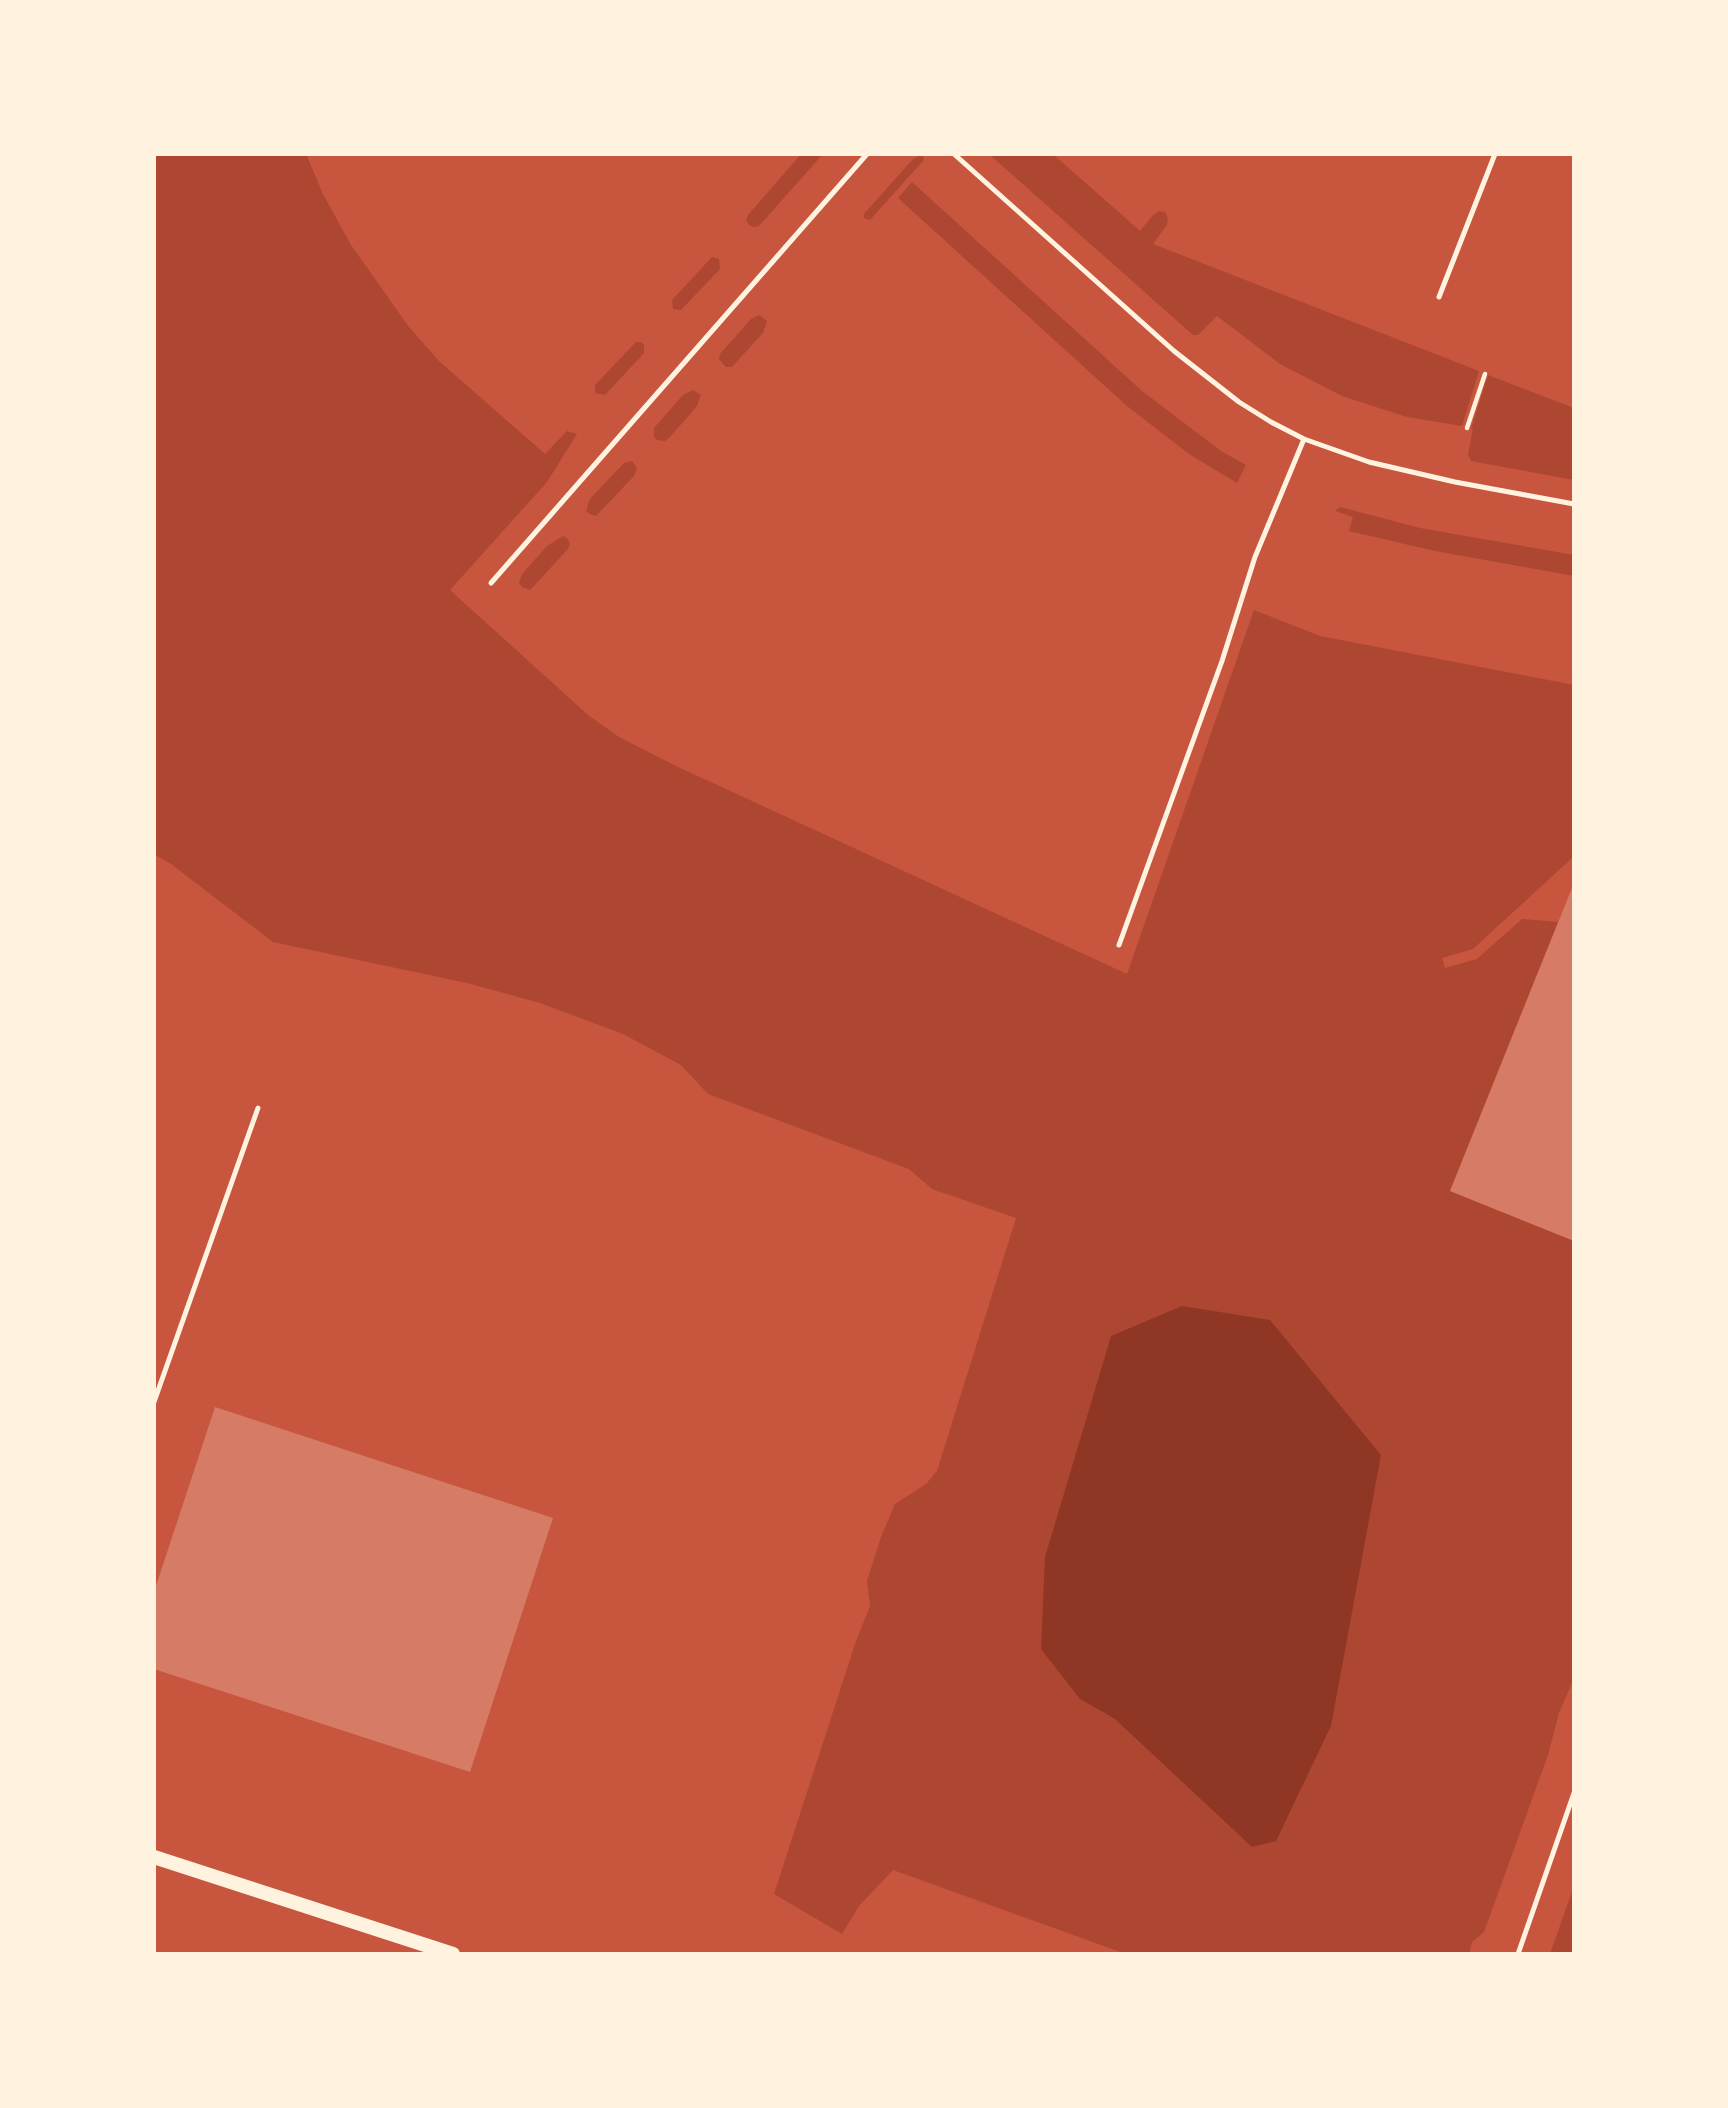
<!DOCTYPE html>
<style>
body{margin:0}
#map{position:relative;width:1728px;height:2108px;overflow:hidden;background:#c8553d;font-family:Poppins,sans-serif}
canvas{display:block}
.frame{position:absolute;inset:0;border:156px solid #fff3e0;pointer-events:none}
</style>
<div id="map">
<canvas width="1728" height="2108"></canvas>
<div class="frame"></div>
</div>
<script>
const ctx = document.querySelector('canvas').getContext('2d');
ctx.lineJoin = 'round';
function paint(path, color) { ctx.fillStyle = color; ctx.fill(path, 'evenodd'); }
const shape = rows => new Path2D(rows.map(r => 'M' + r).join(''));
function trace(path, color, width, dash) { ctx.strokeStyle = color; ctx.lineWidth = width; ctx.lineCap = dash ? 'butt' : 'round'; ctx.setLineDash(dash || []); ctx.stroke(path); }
const green = shape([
 [154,154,306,154,323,194,351,245,409,327,439,361,545,454,567,431,577,434,547,482,450,590,588,715,619,737,676,766,1127,974,1254,610,1320,636,1574,685,1574,852,1572,858,1473,949,1442,958,1445,968,1477,959,1522,919,1558,922,1450,1191,1574,1241,1574,1678,1559,1713,1548,1755,1484,1932,1472,1942,1469,1954,1126,1954,893,1870,859,1906,842,1934,774,1894,855,1644,870,1606,867,1581,881,1537,895,1504,926,1484,937,1471,1016,1218,932,1189,909,1169,708,1094,681,1065,623,1034,540,1003,467,983,273,942,171,864,154,854],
 [801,154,823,154,759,226,754,227,749,225,746,220,748,215],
 [989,154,1053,154,1140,231,1153,215,1159,211,1165,212,1168,218,1167,225,1153,244,1479,371,1462,426,1407,417,1342,396,1280,364,1217,316,1198,335,1193,335],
 [920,155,924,158,923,161,870,220,864,218,864,214,912,160],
 [912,182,1142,391,1221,451,1246,465,1237,483,1189,454,1127,406,898,198],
 [712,257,719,259,720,269,681,310,673,309,672,300],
 [759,315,767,321,763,333,732,367,726,367,719,359,720,354,751,319],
 [636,342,641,342,644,345,644,353,605,395,595,393,595,385],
 [1488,375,1574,408,1574,480,1471,461,1468,454,1473,429,1471,429],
 [693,390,701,395,697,406,670,437,665,441,657,440,654,437,654,428,683,395],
 [632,461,637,468,634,476,596,516,590,514,586,511,590,499,624,463],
 [1340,507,1420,528,1574,555,1574,576,1435,551,1349,531,1353,517,1335,511],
 [563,536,568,539,570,544,568,549,532,588,530,590,522,587,519,583,522,574,547,546],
 [1574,1886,1574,1954,1550,1954]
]);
const water = shape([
 [1182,1306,1270,1320,1381,1455,1331,1726,1276,1841,1252,1847,1115,1719,1080,1699,1041,1649,1045,1557,1111,1336]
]);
const building = shape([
 [1574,883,1574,1241,1450,1191],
 [215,1407,553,1518,470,1772,154,1669,154,1592]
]);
const path = shape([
 [1467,428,1485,374]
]);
const service = shape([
 [954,154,1174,351,1239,402,1271,422,1304,439,1369,462,1455,482,1574,504],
 [1439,297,1495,154],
 [491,583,867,154],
 [1119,945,1222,661,1255,557,1304,439],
 [154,1402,258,1108],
 [1518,1954,1574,1793]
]);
const secondary = shape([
 [154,1857,453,1954]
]);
paint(green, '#ae4732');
paint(water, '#8f3625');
paint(building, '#d67c66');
trace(path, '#fff3e0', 4.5);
trace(service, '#fff3e0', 5);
trace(secondary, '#fff3e0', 14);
</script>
